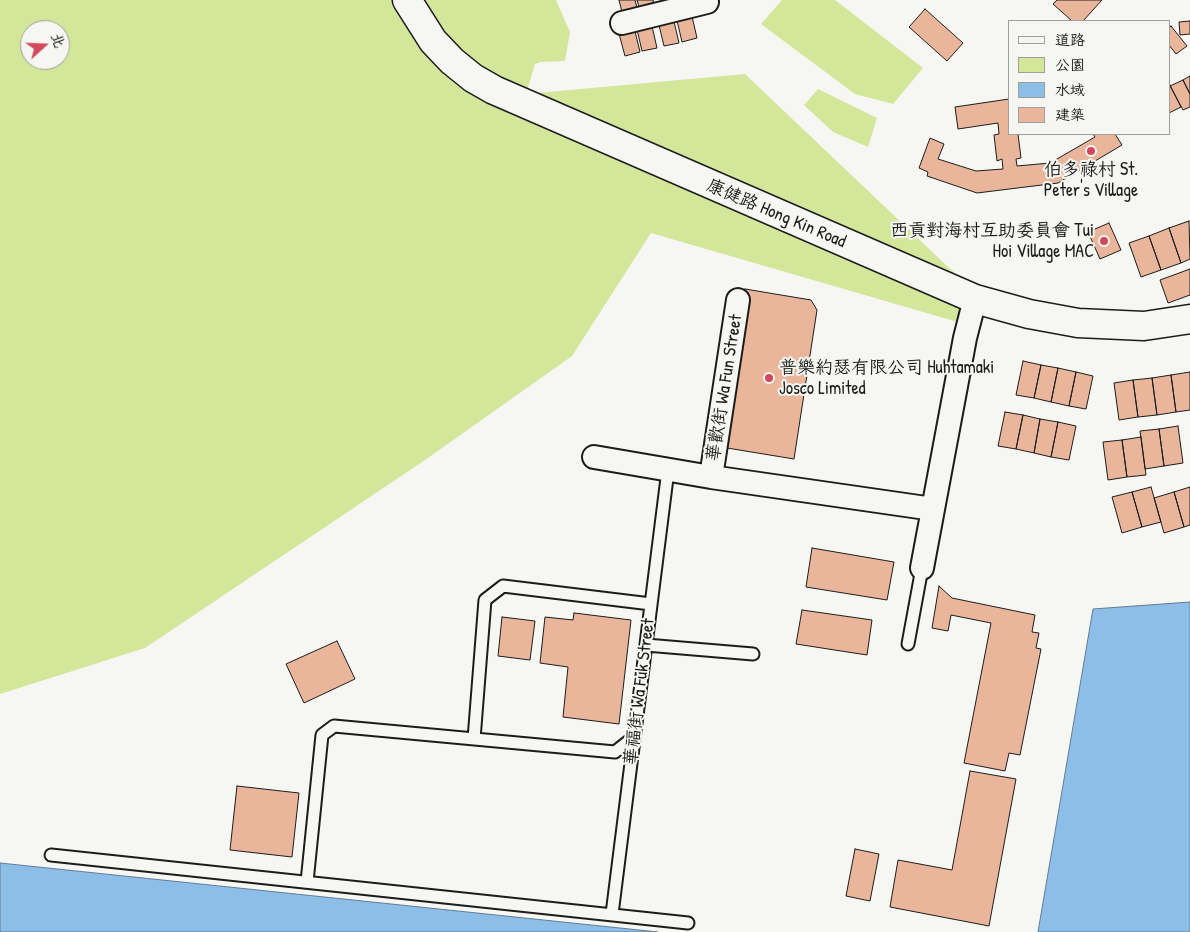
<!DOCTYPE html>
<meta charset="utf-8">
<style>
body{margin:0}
#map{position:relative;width:1190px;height:932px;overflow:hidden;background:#f6f6f2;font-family:"Patrick Hand","LXGW WenKai TC",sans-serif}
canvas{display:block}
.legend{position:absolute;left:1008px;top:20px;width:162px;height:115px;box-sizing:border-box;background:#f6f6f2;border:1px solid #9f9f9c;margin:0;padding:6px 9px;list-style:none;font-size:15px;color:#1c1c1c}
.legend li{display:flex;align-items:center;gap:10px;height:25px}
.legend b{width:25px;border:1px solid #9f9f9c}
.north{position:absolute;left:20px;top:20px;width:50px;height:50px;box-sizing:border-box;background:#f6f6f2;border:1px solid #9f9f9c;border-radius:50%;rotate:70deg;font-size:14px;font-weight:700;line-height:20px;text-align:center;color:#1c1c1c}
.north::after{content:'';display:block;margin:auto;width:18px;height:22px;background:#d1495b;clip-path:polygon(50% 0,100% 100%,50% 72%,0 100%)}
</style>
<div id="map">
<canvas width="1190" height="932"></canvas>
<ul class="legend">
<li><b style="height:6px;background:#f6f6f2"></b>道路</li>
<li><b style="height:14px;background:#d4e69a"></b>公園</li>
<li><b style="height:14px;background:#8dbee8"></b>水域</li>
<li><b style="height:14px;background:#e9b69b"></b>建築</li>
</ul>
<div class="north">北</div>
</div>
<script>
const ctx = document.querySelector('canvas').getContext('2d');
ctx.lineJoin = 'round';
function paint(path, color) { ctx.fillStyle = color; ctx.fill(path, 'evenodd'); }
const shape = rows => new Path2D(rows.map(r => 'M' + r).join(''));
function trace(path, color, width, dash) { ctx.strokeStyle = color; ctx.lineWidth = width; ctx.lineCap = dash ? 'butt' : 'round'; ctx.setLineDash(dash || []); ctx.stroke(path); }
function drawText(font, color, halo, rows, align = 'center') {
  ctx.font = font + ' "Patrick Hand","LXGW WenKai TC",sans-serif'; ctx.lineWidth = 4; ctx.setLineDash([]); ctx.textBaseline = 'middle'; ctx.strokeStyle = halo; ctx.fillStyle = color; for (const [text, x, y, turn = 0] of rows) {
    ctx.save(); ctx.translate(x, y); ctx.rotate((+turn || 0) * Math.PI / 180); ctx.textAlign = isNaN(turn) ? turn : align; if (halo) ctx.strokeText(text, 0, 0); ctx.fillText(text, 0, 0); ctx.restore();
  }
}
const green = shape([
 [0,0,556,0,570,32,565,61,541,62,535,64,526,94,745,74,964,282,968,325,651,233,572,356,425,460,145,648,0,694],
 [30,30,60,30,60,60,30,60],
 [782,0,835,0,923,68,893,104,855,94,761,24],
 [818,89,877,118,868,147,833,132,804,105]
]);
const water = shape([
 [1190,602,1190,932,1038,932,1093,609,1190,602],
 [0,863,658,932,0,932,0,863]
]);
const building = shape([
 [619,0,635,0,638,12,623,16,619,0],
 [637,0,653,0,655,8,640,11,637,0],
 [1057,0,1102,0,1083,21,1072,21,1053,4,1057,0],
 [925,9,963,43,947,61,909,27,925,9],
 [691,12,697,38,682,42,676,16,691,12],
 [673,17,679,43,664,46,658,21,673,17],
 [1190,21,1190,34,1180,35,1179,22,1190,21],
 [651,22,657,48,642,51,636,25,651,22],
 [1171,26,1187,46,1176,54,1169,45,1169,28,1171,26],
 [634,27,640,52,625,56,618,30,634,27],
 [1190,76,1190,94,1183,80,1190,76],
 [1183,80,1190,94,1190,107,1183,110,1170,86,1183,80],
 [1169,83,1181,107,1169,113,1169,83],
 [1009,99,1009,134,1018,134,1021,158,1016,159,1017,166,1050,163,1095,137,1093,134,1115,134,1122,145,1058,183,977,193,927,176,928,172,919,168,930,138,944,144,938,159,976,171,1003,169,1002,159,997,161,994,135,999,134,998,123,958,129,955,107,1009,99],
 [1189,221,1190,259,1181,263,1169,228,1189,221],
 [1109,223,1121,250,1100,259,1088,232,1109,223],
 [1169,228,1181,263,1161,270,1149,236,1169,228],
 [1149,236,1161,270,1141,277,1129,243,1149,236],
 [1190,269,1190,295,1168,303,1160,280,1190,269],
 [745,289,811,300,817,310,794,459,721,447,745,289],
 [1023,361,1041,365,1034,398,1016,395,1023,361],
 [1041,365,1058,368,1051,402,1034,398,1041,365],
 [1058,368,1076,372,1069,406,1051,402,1058,368],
 [1076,372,1093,376,1086,409,1069,406,1076,372],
 [1190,372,1190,410,1176,412,1171,375,1190,372],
 [1171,375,1176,412,1157,415,1152,378,1171,375],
 [1152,378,1157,415,1138,417,1133,380,1152,378],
 [1133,380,1138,417,1119,420,1114,383,1133,380],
 [1005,412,1023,415,1016,449,998,446,1005,412],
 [1023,415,1040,419,1034,453,1016,449,1023,415],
 [1040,419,1058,422,1051,457,1034,453,1040,419],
 [1058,422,1076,426,1069,460,1051,457,1058,422],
 [1178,426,1183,463,1164,466,1159,429,1178,426],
 [1159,429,1164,466,1145,469,1140,431,1159,429],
 [1141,437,1146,475,1127,477,1122,440,1141,437],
 [1122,440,1127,477,1108,480,1103,442,1122,440],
 [1151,487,1161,522,1142,527,1132,492,1151,487],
 [1190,487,1190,525,1184,527,1174,492,1190,487],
 [1132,492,1142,527,1122,533,1112,497,1132,492],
 [1174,492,1184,527,1164,533,1154,498,1174,492],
 [812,548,894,562,887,600,806,587,812,548],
 [939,586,952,598,1035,615,1032,632,1039,633,1036,648,1041,649,1020,755,1009,753,1005,771,964,763,991,623,951,615,948,631,932,628,939,586],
 [802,610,872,620,867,655,796,644,802,610],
 [574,613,631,620,619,724,563,717,568,667,540,663,545,617,573,620,574,613],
 [502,617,535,621,530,660,498,656,502,617],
 [337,641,355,679,304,703,286,664,337,641],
 [970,771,1016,779,989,926,890,907,898,860,952,870,970,771],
 [237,786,299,793,292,857,230,850,237,786],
 [855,849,879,854,870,901,846,896,855,849]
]);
const lane = shape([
 [908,644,922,568],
 [646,645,753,654],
 [474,739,485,600,503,586,651,604],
 [51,855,688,923],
 [307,882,322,735,334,726,615,752,634,737],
 [612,914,668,470]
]);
const street = shape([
 [622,23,707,2,706,0],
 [594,457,711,477,933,509],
 [711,477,738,300],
 [922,568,965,338,975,299]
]);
const secondary = shape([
 [407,0,433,41,452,61,473,78,494,90,975,299,1029,314,1078,323,1144,326,1190,319]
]);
const markers = [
 [1091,151,5,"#d1495b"],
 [1104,241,5,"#d1495b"],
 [769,378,5,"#d1495b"]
];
const poiNames = [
 ["伯多祿村 St.",1091,170],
 ["Peter's Village",1091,191],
 ["西貢對海村互助委員會 Tui",1094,231,"right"],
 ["Hoi Village MAC",1094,252,"right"],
 ["普樂約瑟有限公司 Huhtamaki",779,368,"left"],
 ["Josco Limited",779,389,"left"]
];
const streetNames = [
 ["康健路 Hong Kin Road",776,214,23],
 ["華歡街 Wa Fun Street",725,388,-81],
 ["華福街 Wa Fuk Street",640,692,-83]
];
paint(green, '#d4e69a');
paint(water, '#8dbee8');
trace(water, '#607d96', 1);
paint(building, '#e9b69b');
trace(building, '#1c1c1c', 1);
trace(lane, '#1c1c1c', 15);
trace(street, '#1c1c1c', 26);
trace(secondary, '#1c1c1c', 31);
trace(lane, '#f6f6f2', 11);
trace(street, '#f6f6f2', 22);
trace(secondary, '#f6f6f2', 28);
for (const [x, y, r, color] of markers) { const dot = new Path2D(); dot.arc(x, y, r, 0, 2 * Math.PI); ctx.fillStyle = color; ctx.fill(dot); trace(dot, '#f6f6f2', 2); }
drawText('18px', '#1c1c1c', '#f6f6f2', poiNames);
drawText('18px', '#1c1c1c', '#f6f6f2', streetNames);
</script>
